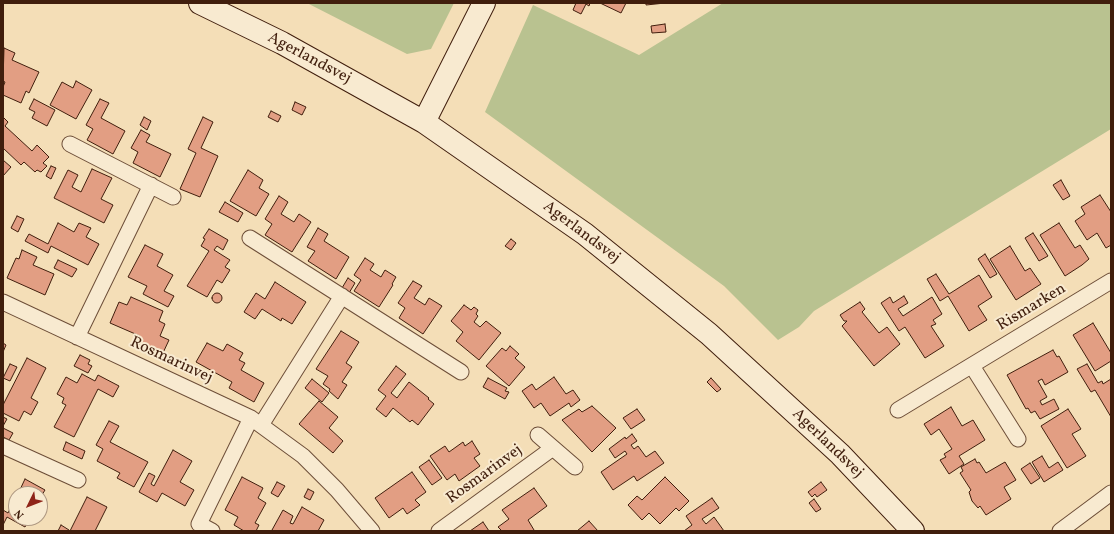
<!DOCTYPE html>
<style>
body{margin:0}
#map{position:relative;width:1114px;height:534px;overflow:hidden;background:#f4deb7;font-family:Vollkorn,serif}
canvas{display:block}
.frame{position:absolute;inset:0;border:4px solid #401e0d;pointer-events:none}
.north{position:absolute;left:8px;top:486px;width:40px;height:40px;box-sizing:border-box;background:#f8ead0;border:1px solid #ae9882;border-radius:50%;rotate:227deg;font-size:11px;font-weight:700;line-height:16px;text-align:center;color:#401e0d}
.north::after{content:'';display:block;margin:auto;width:14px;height:18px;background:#8f2418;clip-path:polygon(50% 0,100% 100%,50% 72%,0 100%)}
</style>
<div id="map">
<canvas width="1114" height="534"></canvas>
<div class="frame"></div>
<div class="north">N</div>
</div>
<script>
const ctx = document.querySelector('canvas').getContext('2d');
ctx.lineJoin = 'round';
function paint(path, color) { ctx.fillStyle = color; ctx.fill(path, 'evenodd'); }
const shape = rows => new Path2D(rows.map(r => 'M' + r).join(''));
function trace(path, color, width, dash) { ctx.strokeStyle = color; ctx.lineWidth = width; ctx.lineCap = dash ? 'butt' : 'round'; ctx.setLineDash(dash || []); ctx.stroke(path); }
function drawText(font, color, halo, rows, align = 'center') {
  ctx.font = font + ' Vollkorn,serif'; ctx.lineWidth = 4; ctx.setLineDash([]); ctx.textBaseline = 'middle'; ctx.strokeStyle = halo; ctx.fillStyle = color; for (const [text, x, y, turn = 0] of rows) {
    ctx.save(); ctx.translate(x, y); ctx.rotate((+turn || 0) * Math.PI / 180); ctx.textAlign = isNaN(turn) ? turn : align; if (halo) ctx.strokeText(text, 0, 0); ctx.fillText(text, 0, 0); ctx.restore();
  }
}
const green = shape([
 [307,3,454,3,431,49,407,54],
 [723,3,1111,3,1111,129,814,311,799,327,778,340,724,286,485,112,533,5,639,55]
]);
const building = shape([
 [576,3,590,3,589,6,586,4,581,14,573,10,576,3],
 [600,3,626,3,621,13,600,3],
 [646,3,665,3,646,5,646,3],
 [665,24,666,32,652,33,651,26,665,24],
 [4,48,15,53,12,60,39,72,29,93,26,91,21,103,3,95,3,87,5,82,3,81,4,48],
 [76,81,92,90,76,119,50,105,62,82,73,88,76,81],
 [34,99,55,110,47,126,32,118,35,112,29,109,34,99],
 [100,99,109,103,101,118,125,131,113,154,87,140,93,129,86,125,100,99],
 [295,102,306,107,302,115,292,110,295,102],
 [271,111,281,116,278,122,268,117,271,111],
 [3,117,8,122,5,126,32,151,37,145,49,157,43,163,47,166,41,172,37,170,35,172,24,162,21,165,3,148,3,117],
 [144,117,151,121,147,130,140,125,144,117],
 [203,117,213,122,201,148,218,156,200,197,180,189,196,153,188,149,203,117],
 [141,130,150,135,146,142,171,154,160,177,133,163,138,152,131,148,141,130],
 [3,160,11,167,3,176,3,160],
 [51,166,56,168,51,179,46,176,51,166],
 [92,169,112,178,101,199,113,205,104,223,54,198,68,170,78,175,72,187,81,192,92,169],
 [248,170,263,180,259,188,269,194,256,216,230,201,248,170],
 [1061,180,1070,196,1063,200,1053,185,1061,180],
 [1100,195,1111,212,1111,245,1106,248,1097,233,1087,240,1075,221,1085,214,1081,207,1100,195],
 [279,196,288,202,281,214,294,222,299,214,311,222,292,252,265,235,272,224,265,219,279,196],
 [225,202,243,213,238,222,219,212,225,202],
 [17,216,24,219,18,232,11,228,17,216],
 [58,223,74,232,79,223,91,228,86,237,99,244,88,265,51,246,48,253,25,241,29,234,48,244,58,223],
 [1059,223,1075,248,1080,245,1089,259,1082,265,1065,276,1040,235,1059,223],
 [318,228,328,234,324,241,349,257,336,279,308,261,315,251,307,247,318,228],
 [209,229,228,240,223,250,217,246,214,250,230,260,225,267,230,270,222,283,217,280,207,297,187,286,209,251,201,246,205,239,203,238,209,229],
 [1033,233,1048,256,1039,261,1025,238,1033,233],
 [511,239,516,243,511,250,505,246,511,239],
 [145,245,163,254,157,266,173,275,164,291,174,296,168,307,143,294,147,286,128,277,145,245],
 [1010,246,1025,271,1030,268,1041,284,1016,300,990,259,1010,246],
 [22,250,37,257,33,265,54,274,45,295,7,278,16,258,19,259,22,250],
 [985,254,997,274,990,278,978,259,985,254],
 [365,258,374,264,370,270,381,277,385,270,396,277,392,284,393,285,379,307,354,291,361,280,354,275,365,258],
 [58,260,77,269,72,277,54,268,58,260],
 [936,274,949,294,979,275,992,297,978,306,987,320,969,331,948,296,940,301,927,279,936,274],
 [348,278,355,283,349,293,342,288,348,278],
 [413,281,422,286,414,298,425,305,429,298,442,306,423,334,399,318,405,308,398,303,413,281],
 [275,282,306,302,292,324,282,318,281,321,262,309,255,319,244,312,256,293,265,299,275,282],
 '212 298a5 5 0 1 1 10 0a5 5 0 1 1-10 0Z',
 [904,296,908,303,898,309,903,316,932,297,942,314,933,320,936,324,931,326,944,346,925,358,905,327,899,331,881,303,890,297,893,303,904,296],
 [131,297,163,311,159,321,165,324,160,336,169,340,162,355,137,343,140,336,110,323,119,302,127,305,131,297],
 [860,302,865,309,862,312,879,333,887,327,900,344,874,366,842,326,847,321,844,321,840,315,860,302],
 [464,305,471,310,474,307,478,310,476,314,478,316,474,322,480,327,486,321,501,333,479,360,456,341,463,332,451,321,464,305],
 [1093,323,1111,353,1111,361,1095,371,1073,335,1093,323],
 [341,331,359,342,346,363,352,367,342,382,347,385,338,399,329,391,330,389,323,384,328,376,316,369,341,331],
 [3,343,6,345,3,352,3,343],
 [207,343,223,351,227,344,243,353,239,360,245,363,241,370,264,383,254,402,229,388,232,382,196,362,207,343],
 [510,346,519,354,515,358,525,367,509,386,486,366,502,348,506,351,510,346],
 [1053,350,1057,357,1059,356,1068,372,1045,385,1042,379,1038,381,1047,397,1040,401,1042,405,1054,399,1059,409,1040,419,1035,411,1031,413,1028,408,1026,409,1007,375,1053,350],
 [80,355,90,360,88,364,92,366,88,373,74,366,80,355],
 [27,358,46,368,31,398,38,402,31,415,24,411,19,421,3,413,3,405,27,358],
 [10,364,17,367,10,381,3,378,10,364],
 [1087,364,1098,383,1102,381,1103,384,1111,379,1111,417,1095,390,1091,392,1077,369,1087,364],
 [396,366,406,374,391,393,397,398,409,382,429,398,428,399,434,404,418,425,412,420,410,422,393,408,386,417,376,409,386,396,378,390,396,366],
 [82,374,95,381,98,375,119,386,113,397,98,389,74,437,54,427,66,405,62,403,64,398,57,394,66,377,77,383,82,374],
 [554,377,566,394,573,390,580,400,571,407,569,403,550,416,541,403,534,408,522,391,532,384,536,390,554,377],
 [488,378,507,388,505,391,509,392,505,399,483,387,488,378],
 [711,378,721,389,717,392,707,382,711,378],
 [312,379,329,393,322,402,305,388,312,379],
 [319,401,338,417,329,428,343,441,333,453,299,424,319,401],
 [592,406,616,428,592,452,562,420,579,409,582,412,592,406],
 [951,407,962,426,973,420,985,440,959,456,964,464,949,474,940,460,946,457,944,454,952,449,939,429,931,435,924,424,951,407],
 [637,409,645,420,631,429,623,418,637,409],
 [1068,409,1081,429,1072,434,1086,456,1067,468,1041,426,1068,409],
 [3,417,7,419,3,426,3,417],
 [109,421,119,426,110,442,148,462,134,487,117,478,120,473,97,461,103,449,96,445,109,421],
 [3,428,13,433,9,440,3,437,3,428],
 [632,434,637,441,631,445,634,449,638,446,646,457,655,451,664,463,637,481,634,476,613,490,601,472,627,454,625,451,615,458,609,449,625,437,626,439,632,434],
 [472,441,480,454,474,458,480,466,459,481,455,474,447,480,430,456,445,446,449,452,463,442,465,446,472,441],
 [66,442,85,451,82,459,63,450,66,442],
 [173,450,192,461,180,482,194,490,185,506,162,493,157,502,139,492,149,473,155,476,151,484,154,486,173,450],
 [1042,456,1049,468,1058,462,1063,470,1044,482,1032,462,1042,456],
 [975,459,977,463,979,462,986,473,1005,462,1016,480,1004,487,1011,499,986,515,980,506,978,508,972,501,969,492,971,490,960,473,963,471,961,467,975,459],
 [429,460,442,478,432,485,419,467,429,460],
 [1030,463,1040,478,1031,484,1021,469,1030,463],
 [412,472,426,492,415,500,420,505,407,514,403,508,389,518,375,498,412,472],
 [242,477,263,488,258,498,266,503,255,523,259,525,256,531,244,531,234,525,238,517,225,510,242,477],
 [665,477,689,501,679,511,676,508,660,524,649,513,642,520,628,505,637,496,642,500,665,477],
 [25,479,45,490,40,498,40,494,18,494,25,479],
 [277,482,285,486,278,497,271,493,277,482],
 [821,482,827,490,817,497,815,494,812,497,808,492,821,482],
 [534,488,547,506,528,520,534,530,533,531,502,531,498,527,509,519,502,510,534,488],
 [308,489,314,492,310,500,304,497,308,489],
 [16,497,16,518,30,518,25,527,7,517,3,525,3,510,8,513,16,497],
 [87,497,107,507,95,531,70,531,87,497],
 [712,498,719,508,702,519,706,524,714,517,724,531,684,531,692,525,686,516,712,498],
 [814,499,821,509,816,512,809,503,814,499],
 [302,507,324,520,318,531,274,531,272,530,283,510,293,516,290,523,293,524,302,507],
 [589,521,598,531,577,531,589,521],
 [483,522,489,531,470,531,483,522],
 [61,525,69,530,69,531,58,531,61,525]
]);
const street = shape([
 [70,144,173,197],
 [250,238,461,372],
 [3,302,251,418,303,456,337,490,372,531],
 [77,337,151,185],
 [972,366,1018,439],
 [898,410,1111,281],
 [261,425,342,296],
 [538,435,575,467],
 [3,446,78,480],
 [212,531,199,524,251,418],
 [439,531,553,448],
 [1060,531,1111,493]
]);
const secondary = shape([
 [200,3,282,43,424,122,585,234,709,334,840,454,913,531],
 [424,122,484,3]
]);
const streetNames = [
 ["Agerlandsvej",309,59,28],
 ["Agerlandsvej",581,233,37],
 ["Rismarken",1032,308,-31],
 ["Rosmarinvej",171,361,25],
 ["Agerlandsvej",827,444,44],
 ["Rosmarinvej",485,475,-36]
];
paint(green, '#b9c290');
paint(building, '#e29e83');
trace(building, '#401e0d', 1);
trace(street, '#6d4e38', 17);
trace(secondary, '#401e0d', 24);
trace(street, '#f8ead0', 15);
trace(secondary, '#f8ead0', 22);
drawText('16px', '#401e0d', '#f8ead0', streetNames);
</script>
